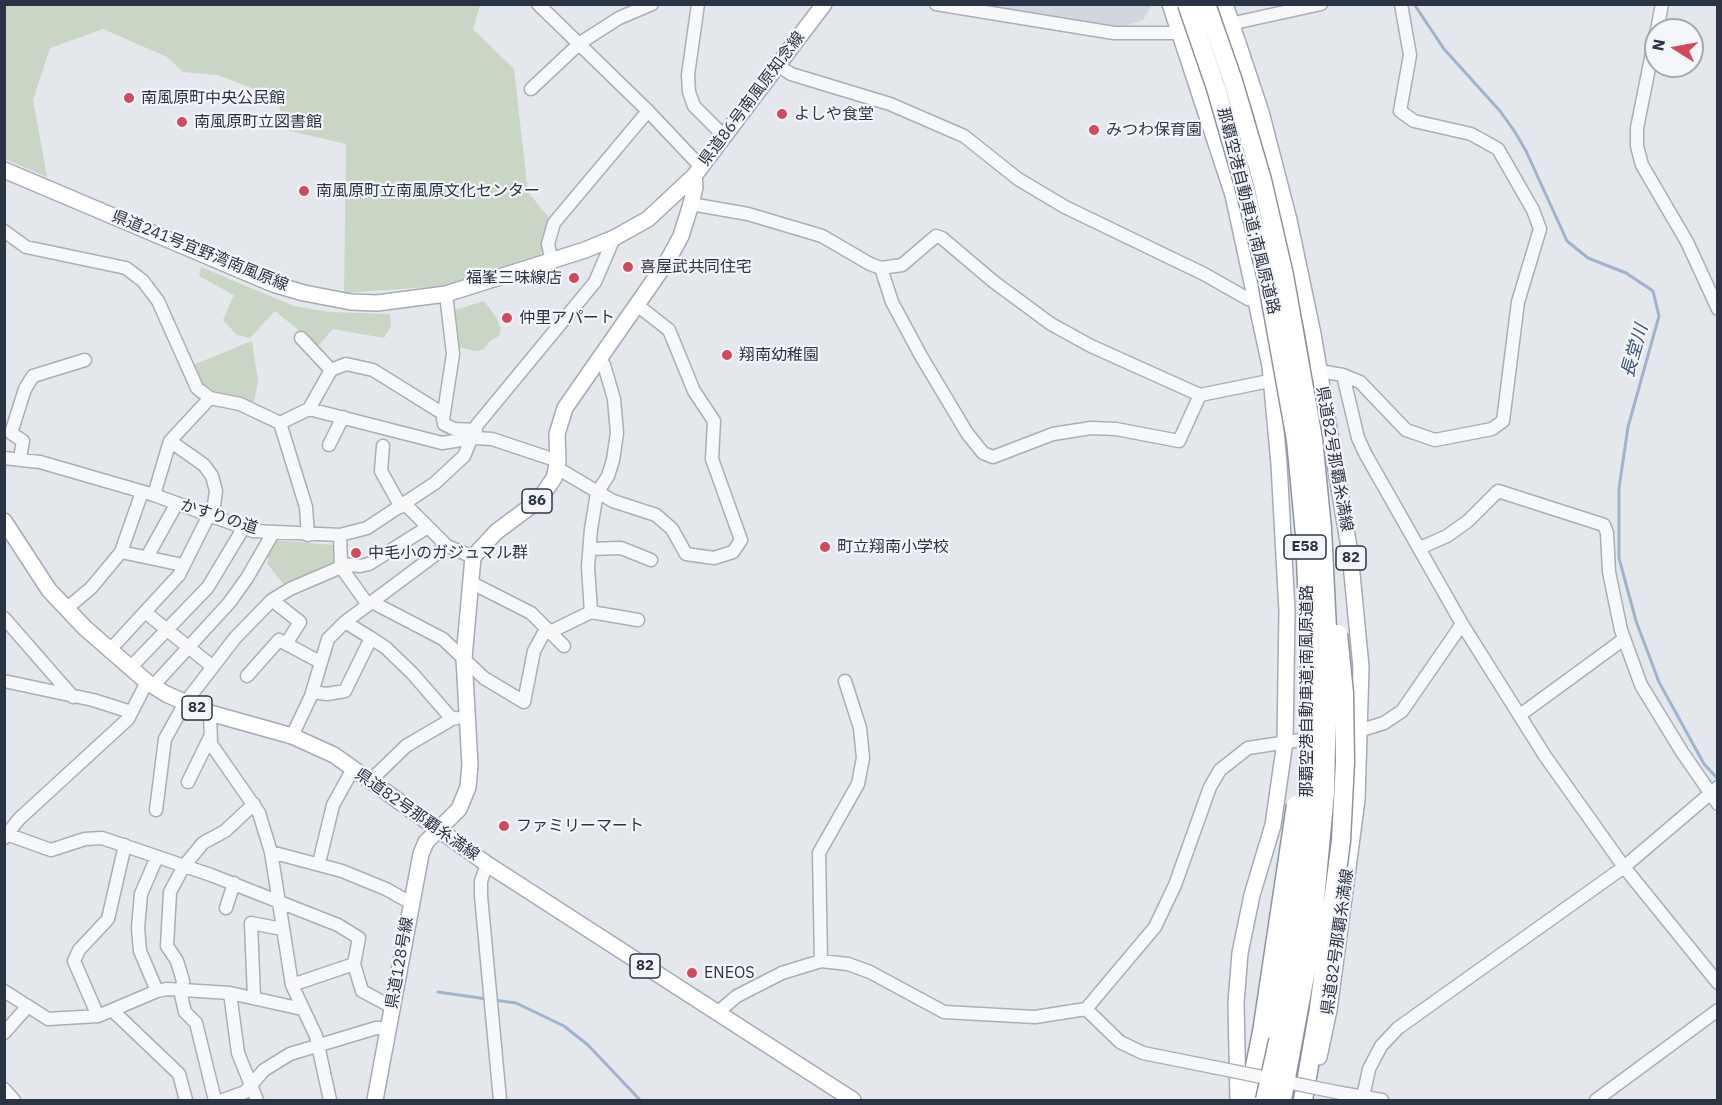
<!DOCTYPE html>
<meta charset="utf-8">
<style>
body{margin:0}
#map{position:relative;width:1722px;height:1105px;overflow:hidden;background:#e4e7ec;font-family:"IBM Plex Sans",sans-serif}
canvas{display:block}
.frame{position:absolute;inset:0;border:6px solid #2b3445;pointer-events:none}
.north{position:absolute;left:1644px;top:18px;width:60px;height:60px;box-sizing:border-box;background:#f4f6f9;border:2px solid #a4a8b1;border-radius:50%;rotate:281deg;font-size:16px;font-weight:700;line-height:24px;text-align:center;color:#2b3445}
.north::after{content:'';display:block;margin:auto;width:21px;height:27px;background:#d1495b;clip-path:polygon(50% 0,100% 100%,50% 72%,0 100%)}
</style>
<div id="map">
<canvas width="1722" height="1105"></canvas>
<div class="frame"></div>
<div class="north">N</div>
</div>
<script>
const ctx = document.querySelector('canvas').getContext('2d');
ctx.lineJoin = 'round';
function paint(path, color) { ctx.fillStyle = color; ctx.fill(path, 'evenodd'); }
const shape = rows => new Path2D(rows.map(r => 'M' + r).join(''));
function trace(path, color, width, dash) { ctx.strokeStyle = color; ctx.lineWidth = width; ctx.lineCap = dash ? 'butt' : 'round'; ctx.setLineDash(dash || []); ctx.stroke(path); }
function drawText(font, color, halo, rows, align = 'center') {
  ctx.font = font + ' "IBM Plex Sans","Noto Sans JP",sans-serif'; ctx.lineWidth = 4.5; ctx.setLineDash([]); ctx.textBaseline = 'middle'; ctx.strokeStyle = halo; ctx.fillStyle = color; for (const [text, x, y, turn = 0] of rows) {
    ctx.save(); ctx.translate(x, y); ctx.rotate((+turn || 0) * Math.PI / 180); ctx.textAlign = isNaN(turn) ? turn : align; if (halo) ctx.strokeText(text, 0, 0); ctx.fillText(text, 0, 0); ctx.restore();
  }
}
const built = shape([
 [972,5,1152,4,1152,5,1143,20,1122,27]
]);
const green = shape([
 [4,5,480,5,473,29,514,69,528,192,550,219,540,257,444,286,344,293,346,144,286,130,277,98,218,75,183,72,167,57,103,29,50,48,33,100,47,177,5,159],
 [201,267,294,306,329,312,390,314,391,326,384,338,333,329,318,346,275,311,250,338,237,335,223,320,234,295,199,276],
 [484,301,496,317,501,329,499,336,490,341,483,350,475,351,459,347,454,332,455,310],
 [252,341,258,381,254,402,220,395,201,382,193,365],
 [276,540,333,545,335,561,329,568,284,585,267,563,269,559,264,555]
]);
const stream = shape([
 [1414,4,1444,49,1500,111,1515,132,1526,151,1567,241,1588,258,1626,273,1653,291,1659,316,1628,427,1619,488,1619,558,1636,621,1659,682,1704,764,1718,779],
 [438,992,487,999],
 [494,1000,516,1003,564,1026,588,1045,640,1100]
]);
const minor = shape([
 [538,4,648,111,701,167],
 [698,4,688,75,689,92,694,106,725,137],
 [936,4,1114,33,1187,33],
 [1207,29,1321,4],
 [1657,30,1662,4],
 [1656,33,1637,128,1637,146,1642,165,1687,242,1718,309],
 [777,65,791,74,890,104,964,136,1018,179,1065,207,1204,274,1248,299,1257,301],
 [531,89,580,43,619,18,652,4],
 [691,204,748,214,822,236,870,264,881,268,902,265,936,236,942,238,994,282,1051,324,1091,346,1200,395,1319,371,1343,375,1360,382,1406,430,1435,440,1492,429,1503,421,1518,302,1540,229,1533,210,1498,149,1471,134,1414,121,1400,111,1410,55,1401,4],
 [4,231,26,247,126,268,143,281,158,301,197,388,210,398,240,404,280,423,306,507,308,535],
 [552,262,548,244,554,223,648,111],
 [881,268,892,302,921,356,967,433,983,453,993,457,1053,434,1091,428,1116,429,1179,441,1200,395],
 [446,294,453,354,443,419,444,424,454,429,476,430],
 [301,338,331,370],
 [1343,375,1358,438,1366,455,1462,624,1545,756,1624,867,1718,983],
 [309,409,331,370,346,364,373,370,442,413],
 [280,423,309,409,442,443,474,438,492,439,558,461],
 [329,445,343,417],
 [383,446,381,471,401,507],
 [4,458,40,462,154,495,253,531,340,535,367,528,435,483,464,456,477,425,595,282,614,238],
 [20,458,23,441,11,433,25,389,33,376,85,360],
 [557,468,613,501,656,515,672,529,686,554,714,558,733,552,741,540,712,459,714,421,694,391,669,330,637,305],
 [154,495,170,441,210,398],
 [405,504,447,546,473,557],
 [1420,548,1447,536,1468,521,1498,491,1604,525,1607,533,1609,572,1621,630,1641,685,1682,752,1718,804],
 [590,549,621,548,651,560],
 [121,552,183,565],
 [147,557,177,503],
 [342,564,360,566,369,564,428,527],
 [341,567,368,605],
 [470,582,531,613,564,646],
 [272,600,300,622,286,644],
 [372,602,443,639,484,678,524,702,534,651,546,629],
 [66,609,91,588,121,552,142,492],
 [145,612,213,667],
 [591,612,588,567,591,529,597,493,608,476,613,460,617,433,614,399,604,365,599,361],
 [4,618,73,697],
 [345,622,371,638],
 [550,632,591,612,638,620],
 [109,651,179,575,214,505,216,491,212,476,204,465,170,441],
 [130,668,208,587,244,527],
 [247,676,279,640,320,662],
 [4,681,93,700,131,712],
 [153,686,229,603,247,578,273,533],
 [312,692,327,694,345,691,371,638,386,648,412,673,452,719],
 [210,713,211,744,259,813,271,852,292,985,316,1036,330,1100],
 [1520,715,1624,639],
 [1352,733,1384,723,1402,711,1462,624],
 [292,736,311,696,328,639,345,622,447,546],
 [370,781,406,746,452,719,457,718],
 [188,782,210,737],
 [156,810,165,739,185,703,235,638,272,600,290,589,341,567,340,535],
 [9,835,51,850,85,839,102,838,211,875,338,925,359,938,354,964,362,991,392,1007],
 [4,838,19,819,128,719,147,682],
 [271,852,342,871,386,889,411,903],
 [319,863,333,805,353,769],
 [487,864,481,881,481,896,500,1100],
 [226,908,234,883],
 [821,961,819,853,858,784,863,758,860,728,845,681],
 [292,985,354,964],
 [4,991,48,1019,98,1016,157,991,167,989,230,993,302,1009],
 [157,991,140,951,138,928,141,894,157,857],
 [230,993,238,1053,257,1100],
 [254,997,251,923,282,929],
 [1086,1009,1120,1042,1143,1053,1213,1067],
 [112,1010,179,1074,186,1100],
 [718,1012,737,996,782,973,821,961,848,964,870,972,944,1012,1035,1017,1086,1009,1155,927,1175,885,1210,787,1220,770,1248,748,1314,738],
 [98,1016,74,961,79,950,108,919,125,845],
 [4,1033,28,1006],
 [4,1089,14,1100],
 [1341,1093,1382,1100],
 [1363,1097,1369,1069,1381,1046,1398,1028,1624,867,1718,787],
 [215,1100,196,1023,185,1012,181,995,183,981,177,961,167,946,170,892,184,866,203,843,225,831,254,804],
 [223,1100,245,1092,264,1070,290,1054,376,1028,388,1028],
 [1596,1100,1718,1010]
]);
const major = shape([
 [1170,4,1233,195,1270,366,1279,464,1287,611,1285,742,1273,825,1252,895,1240,953,1236,1003,1238,1100],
 [1225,4,1261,112,1289,220,1313,334,1350,553,1361,667,1357,800,1329,1010,1319,1057],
 [4,170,273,284,304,293,351,302,377,303,446,294,585,250,614,238,648,219,694,176,824,4],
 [4,521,49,590,85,628,147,682,166,694,210,713,292,736,334,755,487,864,853,1100],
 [375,1100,421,854,426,842,459,809,468,787,470,765,464,658,473,557,496,532,539,500,554,478,558,461,557,434,565,408,668,260,681,236,691,204,695,187,694,176]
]);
const highway = shape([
 [1248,1100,1262,1032],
 [1303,1100,1319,1008]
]);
const minorBridge = shape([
 [1213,1067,1341,1093]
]);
const highwayBridge = shape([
 [1187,4,1216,88,1244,185,1267,279,1296,440,1305,535,1310,655,1309,793,1294,940,1279,1037,1265,1100],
 [1206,4,1233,81,1262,180,1284,275,1313,439,1322,529,1328,649,1325,792,1311,942,1282,1100],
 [1319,1008,1341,841,1345,762,1344,693,1338,634],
 [1262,1032,1296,805]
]);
const markers = [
 [129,98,6,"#d1495b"],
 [782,114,6,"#d1495b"],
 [182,122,6,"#d1495b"],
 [1094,130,6,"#d1495b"],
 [304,191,6,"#d1495b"],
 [628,267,6,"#d1495b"],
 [574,278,6,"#d1495b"],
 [507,318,6,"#d1495b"],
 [727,355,6,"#d1495b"],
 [825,547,6,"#d1495b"],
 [356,553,6,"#d1495b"],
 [504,826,6,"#d1495b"],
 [692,973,6,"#d1495b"]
];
const shields = [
 [537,501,30],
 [1305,547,42],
 [1351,558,30],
 [197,708,30],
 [645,966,30]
];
const shieldNames = [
 ["86",537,501],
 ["E58",1305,547],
 ["82",1351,558],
 ["82",197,708],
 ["82",645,966]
];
const poiNames = [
 ["南風原町中央公民館",141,98],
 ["よしや食堂",794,114],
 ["南風原町立図書館",194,122],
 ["みつわ保育園",1106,130],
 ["南風原町立南風原文化センター",316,191],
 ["喜屋武共同住宅",640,267],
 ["福峯三味線店",562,278,"right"],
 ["仲里アパート",519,318],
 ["翔南幼稚園",739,355],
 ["町立翔南小学校",837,547],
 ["中毛小のガジュマル群",368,553],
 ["ファミリーマート",516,826],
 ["ENEOS",704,973]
];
const streetNames = [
 ["県道86号南風原知念線",752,99,-53],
 ["那覇空港自動車道;南風原道路",1248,211,76],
 ["県道241号宜野湾南風原線",200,251,22],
 ["県道82号那覇糸満線",1334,459,80],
 ["かすりの道",219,517,18],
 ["那覇空港自動車道;南風原道路",1307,691,-90],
 ["県道82号那覇糸満線",417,815,35],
 ["県道82号那覇糸満線",1338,942,-82],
 ["県道128号線",400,963,-80]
];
const waterNames = [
 ["長堂川",1635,351,-74]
];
paint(built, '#d2d6de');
paint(green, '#c9d6c5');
trace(stream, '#9fb4cc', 3);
trace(minor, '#a9aeb7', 15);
trace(major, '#a3abb8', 18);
trace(highway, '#8b94a3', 21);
trace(minor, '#f7f8fa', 12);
trace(major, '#fff', 15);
trace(highway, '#fff', 18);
trace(minorBridge, '#a9aeb7', 15, []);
trace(highwayBridge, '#8b94a3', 21, []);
trace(minorBridge, '#f7f8fa', 12);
trace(highwayBridge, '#fff', 18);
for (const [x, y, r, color] of markers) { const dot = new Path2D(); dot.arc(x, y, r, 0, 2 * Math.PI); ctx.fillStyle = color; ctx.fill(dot); trace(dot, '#f4f6f9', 2); }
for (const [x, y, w] of shields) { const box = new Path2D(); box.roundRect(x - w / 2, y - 12, w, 24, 4.5); ctx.fillStyle = '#f4f6f9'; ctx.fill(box); trace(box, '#2b3445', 1.5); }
drawText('bold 15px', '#2b3445', null, shieldNames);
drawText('16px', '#2b3445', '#f4f6f9', poiNames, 'left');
drawText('16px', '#2b3445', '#f4f6f9', streetNames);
drawText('italic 18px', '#34527a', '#f4f6f9', waterNames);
</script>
